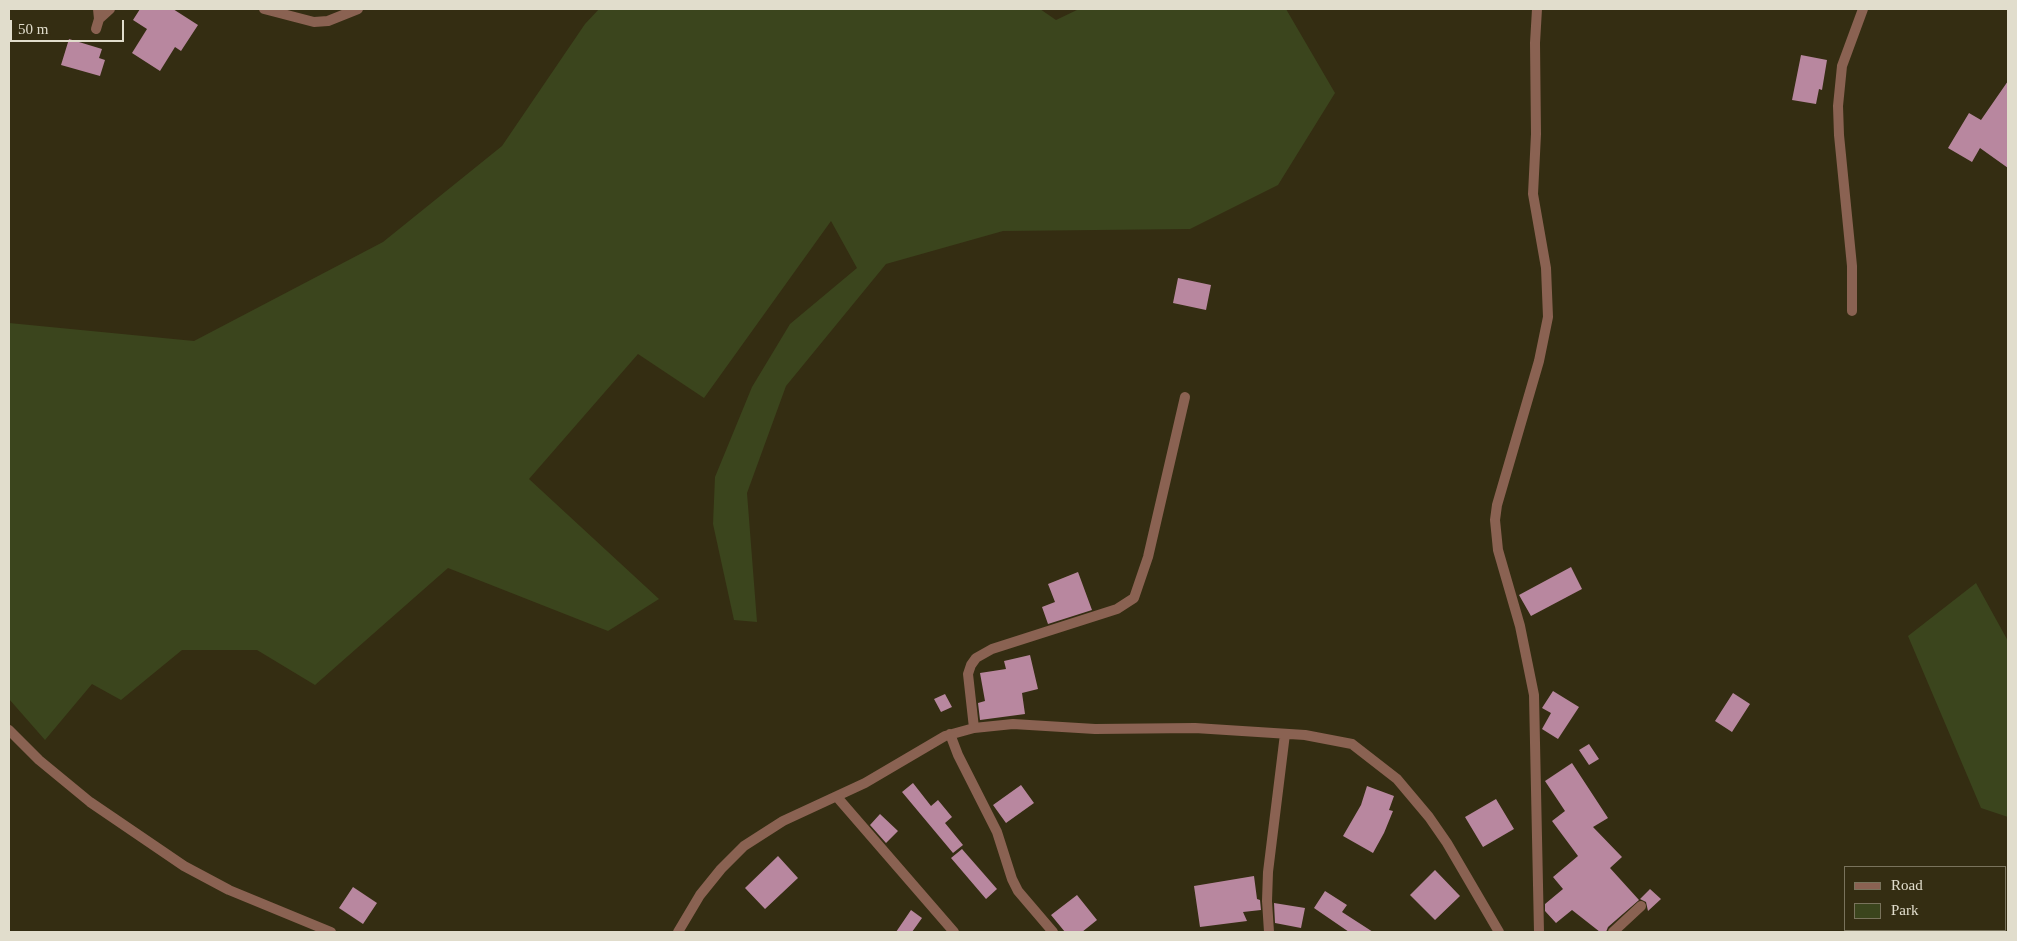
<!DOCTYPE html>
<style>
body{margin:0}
#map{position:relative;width:2017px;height:941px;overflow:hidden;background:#342d12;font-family:"Times New Roman",serif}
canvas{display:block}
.frame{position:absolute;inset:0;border:10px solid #e1ddcc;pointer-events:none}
.legend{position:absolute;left:1844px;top:866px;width:162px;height:65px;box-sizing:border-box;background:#342d12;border:1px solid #79735c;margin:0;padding:6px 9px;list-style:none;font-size:15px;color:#e1ddcc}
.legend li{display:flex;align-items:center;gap:10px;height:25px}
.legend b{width:25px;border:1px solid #79735c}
.scale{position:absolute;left:10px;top:20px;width:114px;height:22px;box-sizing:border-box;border:2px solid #e1ddcc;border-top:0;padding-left:6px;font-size:15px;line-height:18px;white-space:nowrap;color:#e1ddcc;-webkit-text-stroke:4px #342d12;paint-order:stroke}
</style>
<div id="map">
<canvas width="2017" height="941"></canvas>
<div class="frame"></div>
<ul class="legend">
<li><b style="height:6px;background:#8a6252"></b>Road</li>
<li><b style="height:14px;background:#3b451d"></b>Park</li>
</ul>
<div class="scale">50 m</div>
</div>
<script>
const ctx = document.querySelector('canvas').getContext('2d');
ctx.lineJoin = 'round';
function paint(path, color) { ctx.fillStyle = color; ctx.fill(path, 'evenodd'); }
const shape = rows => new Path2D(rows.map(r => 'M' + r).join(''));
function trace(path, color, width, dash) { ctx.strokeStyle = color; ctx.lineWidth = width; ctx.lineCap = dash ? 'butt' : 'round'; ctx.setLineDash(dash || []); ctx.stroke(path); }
const green = shape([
 [599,9,1040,9,1056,20,1079,9,1286,9,1335,93,1278,185,1190,229,1003,231,886,264,786,386,747,493,757,622,734,620,713,524,715,477,752,387,790,324,857,268,831,221,704,398,638,354,529,479,659,599,608,631,448,568,315,685,257,650,182,650,121,700,92,684,45,740,9,699,9,323,194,341,383,242,502,146,585,24],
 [1976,583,2008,641,2008,817,1981,808,1908,636]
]);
const building = shape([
 [140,9,173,9,198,25,181,51,175,47,160,71,132,53,147,29,133,20],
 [69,39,102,49,99,58,105,60,100,76,61,65],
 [1801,55,1827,60,1822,90,1819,89,1816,104,1792,100],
 [2008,81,2008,168,1980,148,1972,162,1948,148,1969,113,1981,120],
 [1178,278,1211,285,1206,310,1173,303],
 [1571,567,1582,589,1531,616,1519,595],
 [1078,572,1092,610,1048,624,1042,607,1055,602,1048,584],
 [1030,655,1038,689,1022,693,1025,714,980,720,978,703,985,701,980,673,1006,669,1004,661],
 [1553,691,1579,707,1558,739,1542,729,1551,713,1542,708],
 [1733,693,1750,704,1732,732,1715,721],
 [945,694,952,707,941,712,934,699],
 [1589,744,1599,759,1589,765,1579,750],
 [1572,763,1608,818,1593,827,1622,857,1610,868,1639,900,1608,927,1606,932,1600,932,1572,910,1556,923,1545,911,1545,904,1563,889,1553,877,1578,856,1552,821,1565,811,1545,781],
 [913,783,931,806,938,800,952,817,945,823,963,845,953,853,902,792],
 [1021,785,1034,803,1006,823,993,805],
 [1367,786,1394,796,1389,810,1393,811,1384,833,1373,853,1343,836,1361,805],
 [1496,799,1514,829,1483,847,1465,817],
 [880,814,898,831,886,843,870,825],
 [962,849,997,889,986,899,951,858],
 [778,856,798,878,765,909,745,888],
 [1435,870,1460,896,1435,920,1410,895],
 [1254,876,1257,899,1260,900,1261,910,1243,912,1247,921,1200,927,1194,886],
 [353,887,377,903,363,924,339,908],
 [1650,889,1661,899,1648,911,1646,902,1640,899],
 [1325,891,1347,905,1342,912,1373,932,1349,932,1314,908],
 [1077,895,1097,920,1082,932,1065,932,1051,915],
 [1274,903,1305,908,1301,928,1275,923],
 [911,910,922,918,912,932,896,932]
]);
const street = shape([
 [264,9,314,22,328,21,358,9],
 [1537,9,1535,43,1536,134,1533,194,1546,268,1548,317,1539,361,1497,505,1495,520,1498,550,1520,626,1534,695,1539,932],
 [99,19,110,9],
 [96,29,99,19,98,9],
 [1852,311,1852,266,1839,135,1838,106,1842,66,1863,9],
 [974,728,968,674,971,665,976,658,992,649,1117,609,1134,598,1148,557,1185,397],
 [9,730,39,760,90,802,184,866,229,890,331,932],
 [950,734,958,755,997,832,1012,879,1018,891,1053,932],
 [837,797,954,932],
 [678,932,700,895,721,869,744,846,783,821,865,783,945,736,974,728,1013,724,1095,729,1195,728,1305,735,1352,744,1397,779,1429,817,1447,843,1499,932],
 [1269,932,1267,901,1268,872,1285,734],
 [1613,932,1641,906]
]);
paint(green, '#3b451d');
paint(building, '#b8879f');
trace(street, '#8a6252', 10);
</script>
